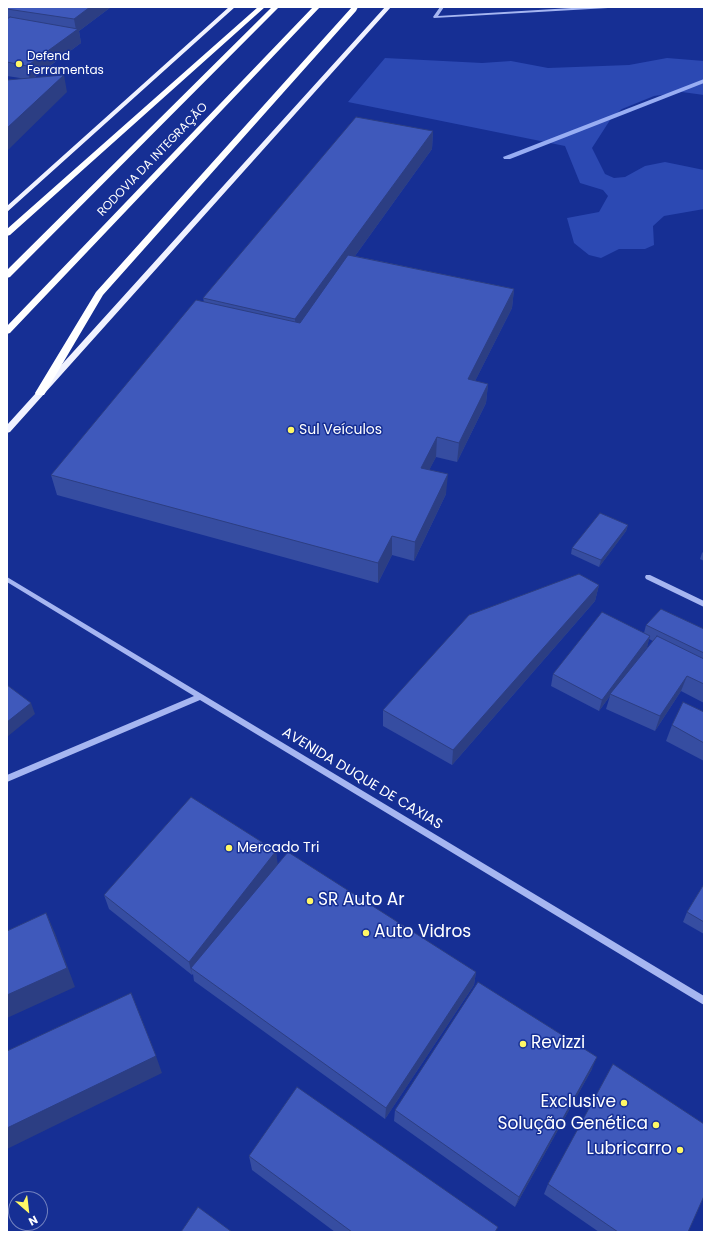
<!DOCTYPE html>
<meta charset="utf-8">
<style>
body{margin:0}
#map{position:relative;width:711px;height:1239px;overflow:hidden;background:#162f94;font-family:Poppins,sans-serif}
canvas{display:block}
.frame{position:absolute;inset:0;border:8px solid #fff;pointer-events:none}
.north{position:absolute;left:8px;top:1191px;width:40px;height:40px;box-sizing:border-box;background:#162f94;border:1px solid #7382bf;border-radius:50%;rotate:152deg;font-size:11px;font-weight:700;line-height:16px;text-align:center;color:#fff}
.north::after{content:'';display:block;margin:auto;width:14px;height:18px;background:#fff766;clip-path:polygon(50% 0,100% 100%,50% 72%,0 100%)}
</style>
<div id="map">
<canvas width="711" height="1239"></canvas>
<div class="frame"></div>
<div class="north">N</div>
</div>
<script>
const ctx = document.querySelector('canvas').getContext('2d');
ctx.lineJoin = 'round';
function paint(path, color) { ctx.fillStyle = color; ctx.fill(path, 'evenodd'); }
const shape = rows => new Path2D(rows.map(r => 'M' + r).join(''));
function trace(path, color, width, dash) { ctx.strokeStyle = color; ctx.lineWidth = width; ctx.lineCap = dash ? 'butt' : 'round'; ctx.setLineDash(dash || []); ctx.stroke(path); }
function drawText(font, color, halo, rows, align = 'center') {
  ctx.font = font + ' Poppins,sans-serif'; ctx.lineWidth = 3; ctx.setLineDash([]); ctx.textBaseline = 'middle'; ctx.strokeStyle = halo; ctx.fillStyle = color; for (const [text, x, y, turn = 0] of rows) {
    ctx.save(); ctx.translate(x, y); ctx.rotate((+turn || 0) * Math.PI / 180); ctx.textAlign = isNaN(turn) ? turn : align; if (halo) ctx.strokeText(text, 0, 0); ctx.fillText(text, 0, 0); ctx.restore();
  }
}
const green = shape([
 [385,58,482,63,511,61,548,68,629,65,667,58,704,61,704,95,682,92,654,96,622,109,612,117,592,148,605,174,614,178,625,177,645,166,665,162,704,170,704,209,664,216,653,226,654,245,645,249,619,249,601,258,589,255,574,243,567,218,599,212,608,196,603,190,580,183,565,146,348,102]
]);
const stream = shape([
 [704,79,704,83,510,159,504,159,503,157,704,79]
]);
const minor = shape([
 [440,7,444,7,438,16,588,7,610,7,608,8,434,18,433,17,440,7],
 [646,575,650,575,704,601,704,607,646,579,645,577,646,575],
 [7,577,704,996,704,1005,200,700,7,782,7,775,194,696,7,582,7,577]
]);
const major = shape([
 [229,7,235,7,7,212,7,206,229,7],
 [385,7,391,7,10,432,7,433,7,425,385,7]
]);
const highway = shape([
 [258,7,265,7,10,235,7,236,7,229,258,7],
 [272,7,279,7,10,277,7,278,7,270,272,7],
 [313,7,320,7,10,333,7,334,7,326,313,7],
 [352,7,358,7,356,11,103,295,44,395,36,395,35,393,96,292,352,7]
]);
const wall = shape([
 [7,7,111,7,79,31,81,43,35,77,67,92,20,78,7,76],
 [433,131,432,149,355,256,514,289,512,308,475,381,488,384,486,403,457,462,436,457,429,470,446,494,414,561,392,555,378,583,57,495,51,475,204,302,203,298],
 [628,525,626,531,599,567,571,554,572,548],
 [704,551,704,561,700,559,702,553],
 [599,585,595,601,452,765,383,726,383,710],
 [646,625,704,629,704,703,681,691,655,731,606,709,610,696,599,711,551,686,553,674,644,633],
 [649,639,653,641,633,666,647,647],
 [704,712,704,761,666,741,672,725],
 [276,851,277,864,476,972,474,985,385,1119,194,981,193,974,192,975,109,909,104,895],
 [704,884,704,934,683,922,687,912],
 [592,1069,515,1207,394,1121,395,1110],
 [249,1156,496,1232,335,1232,252,1170],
 [548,1184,688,1232,599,1232,544,1194]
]);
const shadedWall = shape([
 [90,7,111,7,79,31,81,43,30,80,27,66,76,30,74,19],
 [64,75,67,92,7,151,7,128],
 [433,131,432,149,296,338,295,319],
 [514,289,512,308,466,399,468,379],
 [488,384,486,403,457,462,459,443],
 [437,437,436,457,420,488,421,468],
 [448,474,446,494,414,561,415,542],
 [628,525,626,531,599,567,601,560],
 [392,536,392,555,378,583,378,563],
 [599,585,595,601,452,765,453,750],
 [650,636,647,647,612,694,610,694,610,696,599,711,602,700],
 [687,676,681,691,655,731,660,716],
 [31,703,35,714,7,737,7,722],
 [276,851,278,866,191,968,192,975,189,962],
 [46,913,55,933,75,987,7,1018,7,995],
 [476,972,474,985,385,1119,386,1108],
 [156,1056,162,1073,7,1149,7,1128],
 [597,1057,592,1069,515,1207,519,1197]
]);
const building = shape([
 [7,7,90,7,74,19,7,9,7,7],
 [10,17,78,29,27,66,7,62,7,19,10,17],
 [64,75,7,128,7,80,64,75],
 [356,117,433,131,295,319,203,298,356,117],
 [348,255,514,289,468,379,488,384,459,443,437,437,421,468,448,474,415,542,392,536,378,563,51,475,196,300,300,323,348,255],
 [600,513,628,525,601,560,572,548,600,513],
 [579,574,599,585,453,750,383,710,469,615,579,574],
 [661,609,704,629,704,653,646,625,661,609],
 [602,612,650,636,602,700,553,674,602,612],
 [657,636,704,659,704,684,687,676,660,716,610,694,657,636],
 [7,685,31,703,7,722,7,685],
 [683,702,704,712,704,743,672,725,683,702],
 [191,797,276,851,189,962,104,895,191,797],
 [288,852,476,972,386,1108,191,968,288,852],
 [704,884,704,922,687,912,704,884],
 [46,913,67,968,7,995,7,931,46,913],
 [478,982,597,1057,519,1197,395,1110,478,982],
 [131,993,156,1056,7,1128,7,1051,131,993],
 [613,1064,704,1124,704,1196,688,1232,618,1232,548,1184,613,1064],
 [297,1087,498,1227,495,1232,352,1232,249,1156,297,1087],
 [198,1207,232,1232,181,1232,198,1207]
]);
const markers = [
 [19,64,4,"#fff766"],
 [291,430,4,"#fff766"],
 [229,848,4,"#fff766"],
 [310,901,4,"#fff766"],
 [366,933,4,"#fff766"],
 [523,1044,4,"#fff766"],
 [624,1103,4,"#fff766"],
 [656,1125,4,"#fff766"],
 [680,1150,4,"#fff766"]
];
const farPoinames = [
 ["Defend",27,57],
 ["Ferramentas",27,71]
];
const farStreetnames = [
 ["RODOVIA DA INTEGRAÇÃO",153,160,-46]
];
const poiNames = [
 ["Sul Veículos",299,430],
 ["Mercado Tri",237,848]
];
const streetNames = [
 ["AVENIDA DUQUE DE CAXIAS",362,779,31]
];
const nearPoinames = [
 ["SR Auto Ar",318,901],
 ["Auto Vidros",374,933],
 ["Revizzi",531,1044],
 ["Exclusive",616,1103,"right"],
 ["Solução Genética",648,1125,"right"],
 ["Lubricarro",672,1150,"right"]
];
paint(green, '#2c49b3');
paint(stream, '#98adf3');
paint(minor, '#a6b6f1');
paint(major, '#f0f2ff');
paint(highway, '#fff');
paint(wall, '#364da1');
paint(shadedWall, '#2c3e83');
paint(building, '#3f59bb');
trace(building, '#2c3e83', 1);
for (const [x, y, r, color] of markers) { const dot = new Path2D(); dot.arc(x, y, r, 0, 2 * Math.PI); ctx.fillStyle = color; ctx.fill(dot); trace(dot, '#162f94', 1.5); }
drawText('12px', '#fff', '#162f94', farPoinames, 'left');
drawText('12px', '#fff', '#162f94', farStreetnames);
drawText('14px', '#fff', '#162f94', poiNames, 'left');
drawText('14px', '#fff', '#162f94', streetNames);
drawText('17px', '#fff', '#162f94', nearPoinames, 'left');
</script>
